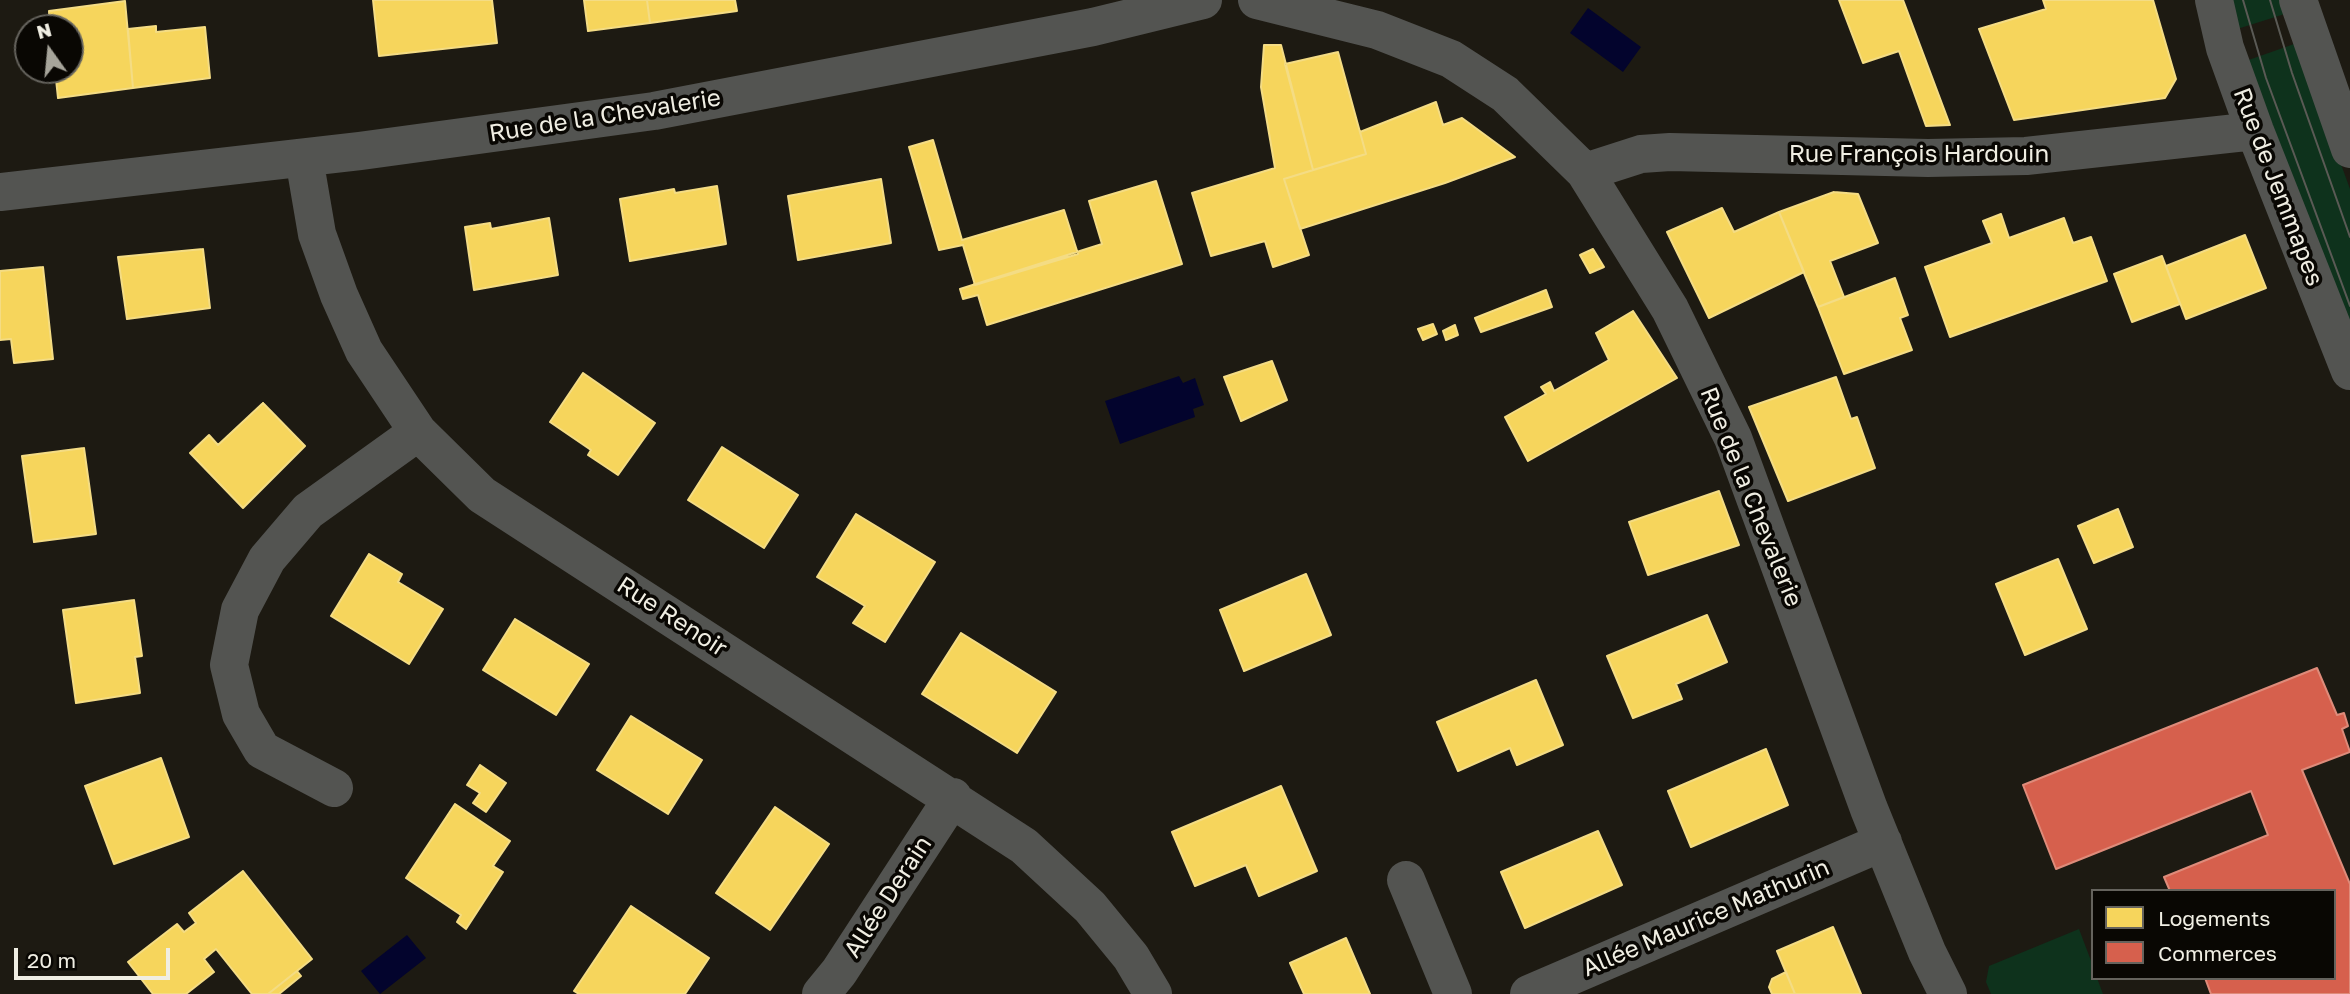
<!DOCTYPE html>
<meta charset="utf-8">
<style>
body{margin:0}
#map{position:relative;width:2350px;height:994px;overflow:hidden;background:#1d1a12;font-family:"Golos Text",sans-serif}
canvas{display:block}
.legend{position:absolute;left:2091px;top:889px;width:245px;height:91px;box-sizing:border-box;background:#090703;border:2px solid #65635d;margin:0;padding:9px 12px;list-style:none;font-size:21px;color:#f0eee3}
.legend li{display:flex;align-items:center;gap:14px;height:35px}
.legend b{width:35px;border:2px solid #65635d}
.north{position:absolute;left:14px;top:14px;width:70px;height:70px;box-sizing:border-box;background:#090703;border:2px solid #65635d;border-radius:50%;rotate:345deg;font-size:19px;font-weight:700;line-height:28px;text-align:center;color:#f0eee3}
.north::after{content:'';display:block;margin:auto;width:24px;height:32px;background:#a6a49a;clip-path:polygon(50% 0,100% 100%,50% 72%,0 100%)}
.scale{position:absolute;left:14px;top:948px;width:156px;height:32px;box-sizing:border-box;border:4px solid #f0eee3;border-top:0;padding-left:9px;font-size:21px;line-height:24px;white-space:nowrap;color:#f0eee3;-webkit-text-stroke:5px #090703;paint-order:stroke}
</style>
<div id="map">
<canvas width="2350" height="994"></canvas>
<ul class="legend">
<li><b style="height:19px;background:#f6d55c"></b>Logements</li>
<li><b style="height:19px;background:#d6604d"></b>Commerces</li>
</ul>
<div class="north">N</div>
<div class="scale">20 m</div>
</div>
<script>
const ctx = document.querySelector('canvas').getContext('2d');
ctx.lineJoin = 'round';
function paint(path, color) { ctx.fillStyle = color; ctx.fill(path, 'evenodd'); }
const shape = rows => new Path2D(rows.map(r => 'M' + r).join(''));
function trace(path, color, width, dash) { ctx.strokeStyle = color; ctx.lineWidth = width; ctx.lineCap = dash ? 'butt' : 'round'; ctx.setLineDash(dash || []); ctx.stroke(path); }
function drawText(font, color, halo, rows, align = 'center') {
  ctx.font = font + ' "Golos Text",sans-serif'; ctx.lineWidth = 7; ctx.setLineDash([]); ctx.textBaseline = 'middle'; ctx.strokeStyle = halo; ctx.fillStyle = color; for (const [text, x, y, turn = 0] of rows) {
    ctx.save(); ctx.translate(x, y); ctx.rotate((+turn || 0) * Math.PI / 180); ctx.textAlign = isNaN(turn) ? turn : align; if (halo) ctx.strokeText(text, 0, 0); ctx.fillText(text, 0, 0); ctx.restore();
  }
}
const green = shape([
 [2229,0,2284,0,2288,13,2234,30],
 [2297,43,2350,189,2350,337,2240,63],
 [2079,929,2093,966,2093,978,2097,978,2103,994,1991,994,1986,982,1989,966]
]);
const water = shape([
 [1588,8,1641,47,1623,72,1570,33],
 [1179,376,1183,383,1195,378,1204,405,1193,409,1195,417,1120,444,1105,401],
 [407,935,426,958,380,994,361,971]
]);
const homes = shape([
 [373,0,492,0,497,43,379,56,373,0],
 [584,0,647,0,650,23,588,31,584,0],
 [647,0,735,0,737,11,650,23,647,0],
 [1839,0,1903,0,1950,125,1926,126,1899,51,1863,63,1839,0],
 [2043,0,2153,0,2176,79,2165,98,2014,120,1979,29,2046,9,2043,0],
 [125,1,133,88,58,98,55,70,70,70,70,28,50,28,49,11,125,1],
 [156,26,156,32,205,27,210,78,133,88,128,29,156,26],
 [1264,45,1281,45,1313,170,1284,179,1309,255,1273,267,1265,241,1211,256,1192,193,1275,168,1261,87,1264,45],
 [1338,52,1366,154,1313,170,1285,64,1338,52],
 [1436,102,1443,125,1462,118,1515,157,1445,183,1300,229,1284,179,1366,154,1360,132,1436,102],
 [933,140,962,240,1064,210,1078,254,975,285,963,245,939,250,909,147,933,140],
 [881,179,891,243,798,260,788,196,881,179],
 [1156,181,1182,264,987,325,978,295,963,299,960,289,1102,244,1089,201,1156,181],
 [717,186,726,244,630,261,620,199,674,189,675,193,717,186],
 [1834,192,1858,194,1878,243,1830,261,1844,297,1818,307,1779,212,1834,192],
 [1722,208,1734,232,1779,212,1804,272,1709,318,1667,232,1722,208],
 [2001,214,2009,238,2064,218,2073,243,2091,237,2107,281,1950,337,1925,267,1992,243,1983,221,2001,214],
 [549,218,558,275,474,290,465,227,490,223,491,229,549,218],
 [2245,235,2266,288,2186,319,2166,266,2245,235],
 [203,249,210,308,127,319,118,257,203,249],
 [1593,249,1604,267,1590,273,1580,255,1593,249],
 [2162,256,2180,304,2132,322,2114,274,2162,256],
 [43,267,53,359,14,363,11,339,0,340,0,271,43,267],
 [1895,278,1908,315,1900,318,1912,350,1844,374,1818,307,1895,278],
 [1546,290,1552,307,1481,332,1475,318,1546,290],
 [1633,311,1677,378,1528,461,1505,417,1546,394,1541,387,1550,382,1554,391,1609,360,1596,333,1633,311],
 [1433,324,1437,334,1423,340,1418,329,1433,324],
 [1455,325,1458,335,1446,340,1443,331,1455,325],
 [1272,361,1287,400,1241,421,1224,377,1272,361],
 [583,373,655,423,618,475,588,455,591,450,550,422,583,373],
 [1836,377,1851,419,1857,417,1875,468,1788,501,1749,407,1836,377],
 [263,403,305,446,243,508,190,453,209,435,218,445,263,403],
 [722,447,798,495,764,548,688,500,722,447],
 [84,448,96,534,34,542,22,456,84,448],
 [1719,491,1739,545,1648,575,1629,522,1719,491],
 [2118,509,2133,547,2094,563,2078,526,2118,509],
 [856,514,935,562,885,642,853,623,865,606,817,577,856,514],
 [369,554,402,574,398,582,443,609,409,664,331,616,369,554],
 [2058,559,2087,629,2025,655,1996,584,2058,559],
 [1306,574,1331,635,1244,671,1220,610,1306,574],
 [134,600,142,656,135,657,140,693,76,703,63,610,134,600],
 [1707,615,1727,662,1676,684,1682,699,1633,718,1607,656,1707,615],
 [515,619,589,664,556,715,483,670,515,619],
 [961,633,1056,692,1017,753,922,694,961,633],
 [1536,680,1563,745,1517,765,1510,748,1458,771,1437,722,1536,680],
 [631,716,702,760,668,814,597,770,631,716],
 [1766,749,1788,805,1691,847,1668,791,1766,749],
 [161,758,189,837,114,864,85,786,161,758],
 [480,765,506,783,486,812,473,803,480,793,467,785,480,765],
 [1281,786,1317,871,1259,896,1246,865,1195,886,1172,832,1281,786],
 [455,804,510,841,493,866,503,872,466,929,457,922,461,915,406,878,455,804],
 [775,807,829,844,770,930,716,893,775,807],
 [1598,831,1622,885,1525,928,1501,872,1598,831],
 [243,871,312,959,268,994,252,994,216,949,204,959,214,972,186,994,153,994,128,962,177,924,184,932,196,923,189,913,243,871],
 [631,906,709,958,685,994,579,994,574,991,631,906],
 [1833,927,1861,994,1795,994,1777,951,1833,927],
 [1346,938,1370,994,1304,994,1290,963,1346,938],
 [297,971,301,976,279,994,268,994,297,971],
 [1786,972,1795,994,1772,994,1769,987,1772,979,1786,972]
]);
const shops = shape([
 [2317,668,2337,715,2344,713,2348,726,2342,729,2350,752,2302,770,2350,884,2350,994,2211,994,2205,978,2334,978,2334,891,2170,891,2164,877,2268,835,2251,791,2056,869,2023,785,2317,668]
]);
const minor = shape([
 [1257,0,1377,30,1451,59,1505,94,1585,172,1670,309,1733,438,1869,809,1927,952,1948,994],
 [2214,0,2225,48,2255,131,2350,371],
 [2298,0,2350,149],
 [304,158,317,234,339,295,364,351,418,432,482,495,1024,846,1090,907,1131,957,1153,994],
 [1585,172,1641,154,1670,152,1928,158,2026,156,2255,131],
 [0,192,360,151,654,111,1093,27,1203,0],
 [334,788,262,750,241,714,229,665,240,610,267,559,308,511,418,432],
 [1406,880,1453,994],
 [821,994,839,972,953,797],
 [1529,994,1883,842]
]);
const tram = shape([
 [2243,0,2266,78,2350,306],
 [2270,0,2292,73,2350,237]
]);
const streetNames = [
 ["Rue de la Chevalerie",605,116,-9],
 ["Rue François Hardouin",1919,154],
 ["Rue de Jemmapes",2278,187,69],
 ["Rue de la Chevalerie",1751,497,68],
 ["Rue Renoir",672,617,33],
 ["Allée Derain",888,897,-57],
 ["Allée Maurice Mathurin",1706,918,-23]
];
paint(green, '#0e321c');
paint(water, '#03042d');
paint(homes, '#f6d55c');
trace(homes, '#f4dc84', 2);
paint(shops, '#d6604d');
trace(shops, '#de8b7a', 2);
trace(minor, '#535451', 38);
trace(tram, '#5a5a55', 2);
drawText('24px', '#f0eee3', '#090703', streetNames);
</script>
